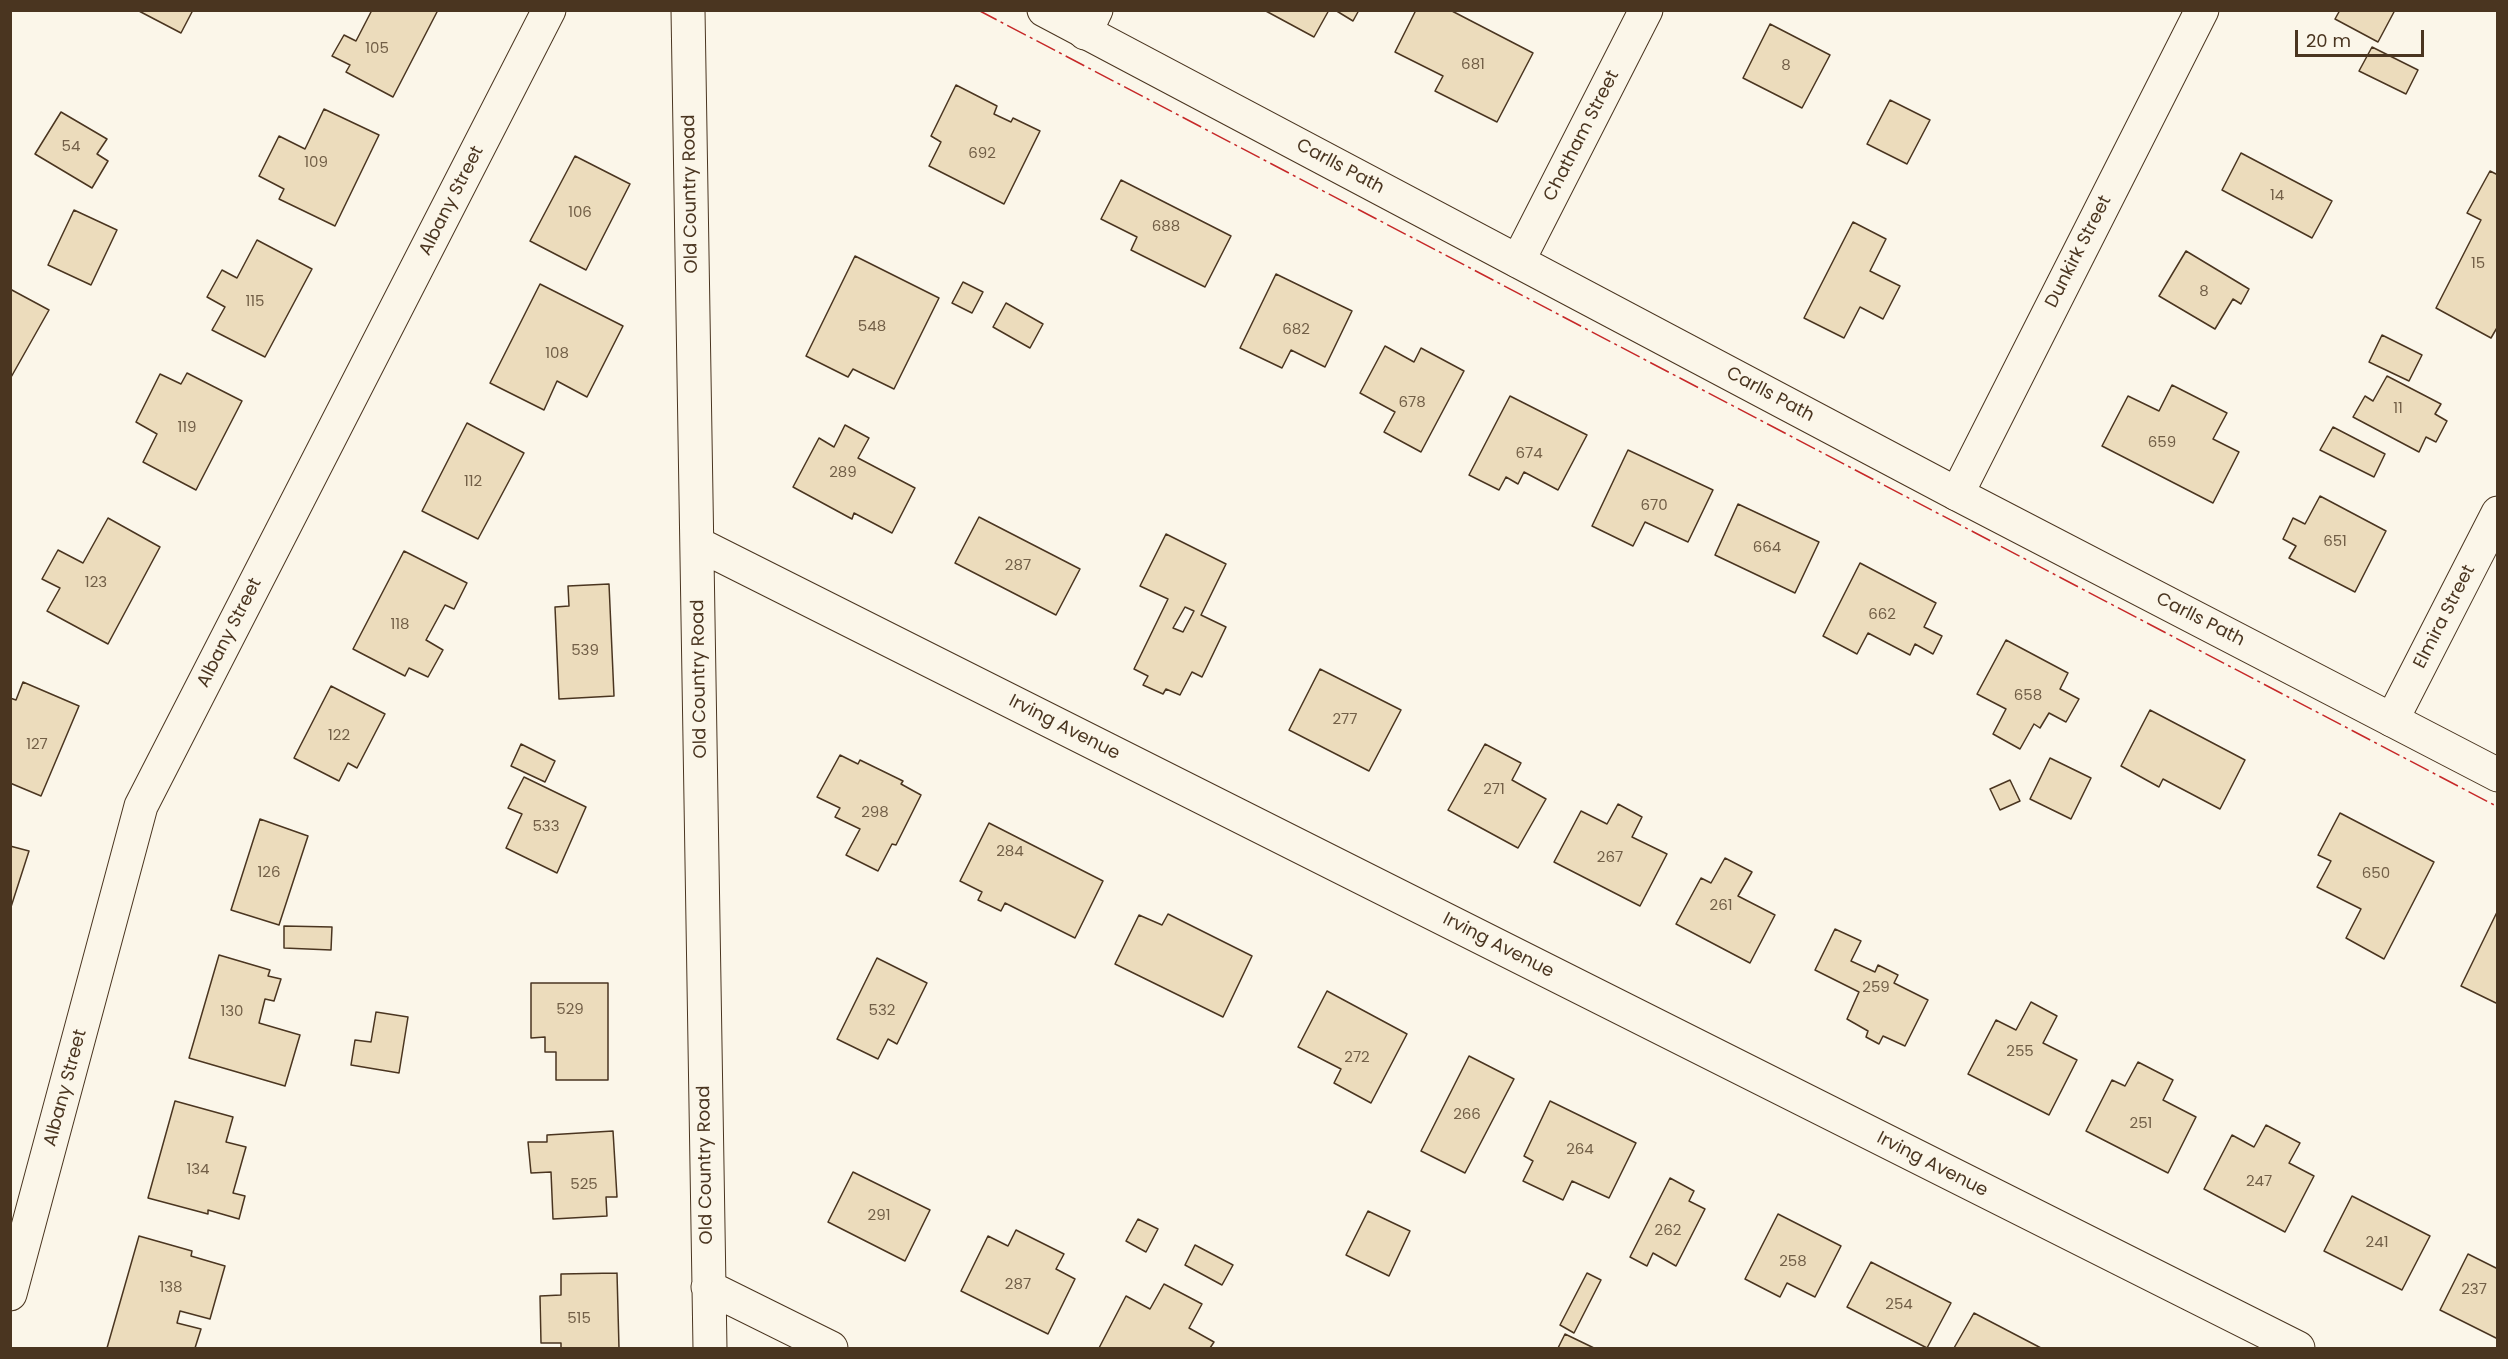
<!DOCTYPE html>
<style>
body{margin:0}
#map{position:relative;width:2508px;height:1359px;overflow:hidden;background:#fbf6e9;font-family:Poppins,sans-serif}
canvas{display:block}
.frame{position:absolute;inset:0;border:12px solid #4a3520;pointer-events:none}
.scale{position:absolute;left:2295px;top:30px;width:129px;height:27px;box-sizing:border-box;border:3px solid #4a3520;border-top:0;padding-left:8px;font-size:18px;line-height:21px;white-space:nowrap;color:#4a3520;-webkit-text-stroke:4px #fbf6e9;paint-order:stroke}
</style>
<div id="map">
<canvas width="2508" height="1359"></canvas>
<div class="frame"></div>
<div class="scale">20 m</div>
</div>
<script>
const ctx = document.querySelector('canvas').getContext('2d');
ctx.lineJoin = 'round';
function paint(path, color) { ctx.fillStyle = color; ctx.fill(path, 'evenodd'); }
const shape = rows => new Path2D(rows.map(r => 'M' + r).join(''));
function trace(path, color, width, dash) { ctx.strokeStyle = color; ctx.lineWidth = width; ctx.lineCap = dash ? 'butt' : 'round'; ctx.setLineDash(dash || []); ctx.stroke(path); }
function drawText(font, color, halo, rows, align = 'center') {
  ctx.font = font + ' Poppins,sans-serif'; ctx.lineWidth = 4.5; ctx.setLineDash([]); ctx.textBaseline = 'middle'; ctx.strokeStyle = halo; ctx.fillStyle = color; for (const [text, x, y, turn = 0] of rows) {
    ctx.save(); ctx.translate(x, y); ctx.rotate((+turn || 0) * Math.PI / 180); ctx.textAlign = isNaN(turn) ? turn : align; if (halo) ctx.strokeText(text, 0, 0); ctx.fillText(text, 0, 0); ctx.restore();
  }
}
const building = shape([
 [137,10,193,10,181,33,137,10],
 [372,10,438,10,393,97,346,72,350,65,332,56,344,35,356,41,372,10],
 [1264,10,1329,10,1314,37,1264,10],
 [1335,10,1359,10,1353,21,1335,10],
 [1416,10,1450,10,1533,53,1497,122,1435,91,1443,76,1395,52,1416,10],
 [2340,10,2395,10,2378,42,2335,19,2340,10],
 [1770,24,1830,55,1802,108,1743,78,1770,24],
 [2372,47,2418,70,2406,94,2359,71,2372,47],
 [956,85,997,106,994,114,1011,122,1013,118,1040,131,1004,204,929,166,941,142,931,136,956,85],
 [1890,100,1930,120,1907,164,1867,144,1890,100],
 [324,109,379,135,335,226,279,199,284,189,259,176,279,136,305,149,324,109],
 [61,112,107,139,97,154,108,161,92,188,35,154,61,112],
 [2241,153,2332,201,2312,238,2222,190,2241,153],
 [575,156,630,184,586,270,530,241,575,156],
 [2490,171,2498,175,2498,326,2491,338,2436,308,2481,220,2467,213,2490,171],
 [1121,180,1231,236,1205,287,1131,250,1137,237,1101,219,1121,180],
 [74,210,117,230,91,285,48,265,74,210],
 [1853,222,1886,239,1870,271,1900,286,1883,319,1860,307,1844,338,1804,318,1853,222],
 [257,240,312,269,265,357,212,330,225,307,207,297,222,270,237,278,257,240],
 [2186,251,2249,289,2241,304,2233,299,2215,329,2159,296,2186,251],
 [855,256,939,298,894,389,853,369,848,377,806,356,855,256],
 [1276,274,1352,311,1325,367,1291,350,1282,368,1240,348,1276,274],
 [963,282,983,292,972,313,952,303,963,282],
 [540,284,623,326,587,397,557,381,544,410,490,383,540,284],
 [10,289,49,310,10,379,10,289],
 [1006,303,1043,324,1030,348,993,327,1006,303],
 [2382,335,2422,355,2409,381,2369,362,2382,335],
 [1385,346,1414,362,1421,348,1464,371,1421,452,1384,432,1395,412,1360,393,1385,346],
 [187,373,242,401,196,490,143,462,157,434,136,422,160,374,181,384,187,373],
 [2387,376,2441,404,2435,414,2447,421,2436,442,2426,437,2419,452,2353,417,2365,396,2373,401,2387,376],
 [2172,385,2227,413,2213,439,2239,452,2213,503,2102,446,2128,396,2159,411,2172,385],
 [1510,396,1587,435,1558,490,1524,472,1518,484,1506,477,1499,490,1469,475,1510,396],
 [467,423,524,453,478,539,422,511,467,423],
 [845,425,869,438,858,458,915,488,892,533,854,513,852,519,793,487,819,438,834,447,845,425],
 [2333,427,2385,454,2374,477,2320,450,2333,427],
 [1628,450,1713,490,1688,542,1645,522,1633,546,1592,526,1628,450],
 [2320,496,2386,531,2355,592,2289,558,2296,546,2283,539,2293,518,2305,524,2320,496],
 [1738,504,1819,542,1795,593,1715,555,1738,504],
 [979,517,1080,569,1056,615,955,563,979,517],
 [108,518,160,547,108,644,47,611,60,588,42,579,58,550,83,563,108,518],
 [1166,534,1226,564,1201,615,1226,627,1202,677,1192,672,1180,695,1166,689,1163,694,1143,685,1148,676,1134,669,1168,599,1140,586,1166,534],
 [1185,607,1194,611,1183,632,1173,628,1185,607],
 [404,551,467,583,454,609,445,605,426,640,443,650,428,677,409,668,405,676,353,649,404,551],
 [1860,563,1936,603,1924,627,1942,636,1933,654,1915,644,1910,655,1868,633,1857,654,1823,636,1860,563],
 [609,584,614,696,559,699,555,607,569,606,568,586,609,584],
 [2006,640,2068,673,2060,689,2079,699,2066,722,2049,713,2040,728,2034,724,2020,749,1993,734,2006,709,1977,694,2006,640],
 [1320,669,1401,710,1369,771,1289,730,1320,669],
 [23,682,79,706,41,796,10,783,10,698,16,700,23,682],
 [331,686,385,714,357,768,348,763,339,781,294,758,331,686],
 [2150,710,2245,760,2220,809,2163,779,2159,787,2121,766,2150,710],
 [521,744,555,761,545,782,511,766,521,744],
 [1485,744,1521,763,1512,780,1546,799,1518,848,1448,810,1485,744],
 [840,755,858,764,860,760,903,781,901,784,921,795,896,845,892,844,878,871,846,855,860,829,835,817,840,808,817,797,840,755],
 [2050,758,2091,778,2071,819,2030,799,2050,758],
 [524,777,586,807,557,873,506,848,522,814,508,808,524,777],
 [2010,780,2020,801,2000,810,1990,789,2010,780],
 [1618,804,1642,817,1632,837,1667,854,1640,906,1554,862,1581,811,1607,824,1618,804],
 [2340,813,2434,862,2384,959,2346,938,2361,909,2317,887,2331,861,2318,855,2340,813],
 [260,819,308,836,279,925,231,910,260,819],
 [989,823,1103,881,1075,938,1005,903,1001,911,978,900,982,892,960,881,989,823],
 [10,846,29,851,10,910,10,846],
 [1725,858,1752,872,1738,896,1775,915,1750,963,1676,924,1701,878,1711,883,1725,858],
 [2498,910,2498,1004,2461,986,2498,910],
 [1168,914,1252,956,1223,1017,1115,964,1139,915,1162,925,1168,914],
 [284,926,332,927,331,950,284,948,284,926],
 [1835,929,1861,941,1851,961,1875,972,1878,965,1898,975,1894,983,1928,1000,1905,1046,1883,1036,1879,1044,1866,1037,1868,1031,1847,1019,1859,992,1815,970,1835,929],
 [219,955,270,970,268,976,281,979,274,1001,265,999,259,1023,300,1035,285,1086,189,1058,219,955],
 [877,958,927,983,897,1044,888,1039,878,1059,837,1039,877,958],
 [531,983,608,983,608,1080,556,1080,556,1052,545,1052,545,1037,531,1038,531,983],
 [1327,991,1407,1034,1371,1103,1334,1083,1341,1069,1298,1047,1327,991],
 [2031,1002,2057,1016,2043,1043,2077,1060,2049,1115,1968,1074,1996,1020,2016,1030,2031,1002],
 [376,1012,408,1017,399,1073,351,1065,355,1040,371,1042,376,1012],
 [1469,1056,1514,1079,1465,1173,1421,1151,1469,1056],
 [2138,1062,2173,1080,2163,1100,2196,1117,2168,1173,2086,1131,2112,1080,2125,1086,2138,1062],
 [175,1101,233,1117,226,1142,246,1147,233,1193,245,1196,239,1219,208,1210,208,1214,148,1198,175,1101],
 [1550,1101,1636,1143,1609,1198,1572,1181,1563,1200,1523,1181,1533,1161,1524,1156,1550,1101],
 [2266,1125,2300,1143,2289,1163,2314,1176,2285,1232,2204,1189,2232,1135,2254,1147,2266,1125],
 [613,1131,617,1197,606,1197,607,1216,553,1219,551,1172,531,1173,528,1142,547,1142,547,1135,613,1131],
 [853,1172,930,1210,905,1261,828,1222,853,1172],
 [1670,1178,1694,1191,1689,1201,1705,1209,1676,1266,1653,1253,1647,1266,1630,1257,1670,1178],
 [2352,1196,2430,1236,2402,1290,2324,1251,2352,1196],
 [1368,1211,1410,1231,1389,1276,1346,1255,1368,1211],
 [1778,1214,1841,1246,1815,1297,1787,1283,1780,1297,1745,1279,1778,1214],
 [1138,1219,1158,1229,1146,1252,1126,1241,1138,1219],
 [1016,1230,1064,1254,1056,1269,1075,1279,1048,1334,961,1291,988,1236,1008,1246,1016,1230],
 [139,1236,192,1251,191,1256,225,1266,210,1319,180,1311,177,1323,201,1329,195,1348,107,1348,139,1236],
 [1195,1245,1233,1265,1222,1285,1185,1265,1195,1245],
 [2468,1254,2498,1269,2498,1339,2440,1310,2468,1254],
 [1871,1262,1951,1303,1927,1348,1847,1307,1871,1262],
 [617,1273,619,1348,561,1348,561,1343,541,1343,540,1296,561,1295,561,1274,617,1273],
 [1587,1273,1601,1280,1574,1333,1560,1325,1587,1273],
 [1164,1284,1202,1304,1189,1328,1214,1342,1210,1348,1099,1348,1126,1296,1150,1309,1164,1284],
 [1974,1313,2041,1348,1954,1348,1974,1313],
 [1565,1334,1594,1348,1558,1348,1565,1334]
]);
const minor = shape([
 [688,10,710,1348],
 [1085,33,1096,10],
 [1518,261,1646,10],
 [1957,494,2202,10],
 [698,544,2298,1348],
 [2392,720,2498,513],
 [708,1287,831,1348],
 [10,1294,141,806,549,10]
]);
const tertiary = shape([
 [1044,10,1957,494,2498,775]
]);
const power = shape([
 [978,10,2498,807]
]);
const numberNames = [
 ["105",377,49],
 ["681",1473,65],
 ["8",1786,66],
 ["54",71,147],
 ["692",982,154],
 ["109",316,163],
 ["14",2277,196],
 ["106",580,213],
 ["688",1166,227],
 ["15",2478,264],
 ["8",2204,292],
 ["115",255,302],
 ["548",872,327],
 ["682",1296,330],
 ["108",557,354],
 ["678",1412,403],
 ["11",2398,409],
 ["119",187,428],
 ["659",2162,443],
 ["674",1529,454],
 ["289",843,473],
 ["112",473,482],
 ["670",1654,506],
 ["651",2335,542],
 ["664",1767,548],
 ["287",1018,566],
 ["123",96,583],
 ["662",1882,615],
 ["118",400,625],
 ["539",585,651],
 ["658",2028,696],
 ["277",1345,720],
 ["122",339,736],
 ["127",37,745],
 ["271",1494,790],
 ["298",875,813],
 ["533",546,827],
 ["284",1010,852],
 ["267",1610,858],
 ["126",269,873],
 ["650",2376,874],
 ["261",1721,906],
 ["259",1876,988],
 ["529",570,1010],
 ["532",882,1011],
 ["130",232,1012],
 ["255",2020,1052],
 ["272",1357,1058],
 ["266",1467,1115],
 ["251",2141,1124],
 ["264",1580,1150],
 ["134",198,1170],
 ["247",2259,1182],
 ["525",584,1185],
 ["291",879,1216],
 ["262",1668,1231],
 ["241",2377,1243],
 ["258",1793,1262],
 ["287",1018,1285],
 ["138",171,1288],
 ["237",2474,1290],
 ["254",1899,1305],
 ["515",579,1319]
];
const streetNames = [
 ["Chatham Street",1582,136,-63],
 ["Carlls Path",1340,167,28],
 ["Old Country Road",691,194,-91],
 ["Albany Street",452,201,-63],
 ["Dunkirk Street",2079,252,-63],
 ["Carlls Path",1770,395,28],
 ["Elmira Street",2445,617,-63],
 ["Carlls Path",2200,620,27],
 ["Albany Street",230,633,-63],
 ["Old Country Road",700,679,-91],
 ["Irving Avenue",1064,728,27],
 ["Irving Avenue",1498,946,27],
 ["Albany Street",66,1088,-75],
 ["Old Country Road",706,1165,-91],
 ["Irving Avenue",1932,1165,27]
];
paint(building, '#ecdcbc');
trace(building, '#4a3520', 1.5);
trace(minor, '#4a3520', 35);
trace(tertiary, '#4a3520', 35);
trace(minor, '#fbf6e9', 33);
trace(tertiary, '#fbf6e9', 33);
trace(power, '#c62828', 1.5, [21, 4.5, 3, 4.5]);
drawText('15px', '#725f47', null, numberNames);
drawText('18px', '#4a3520', '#fbf6e9', streetNames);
</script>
